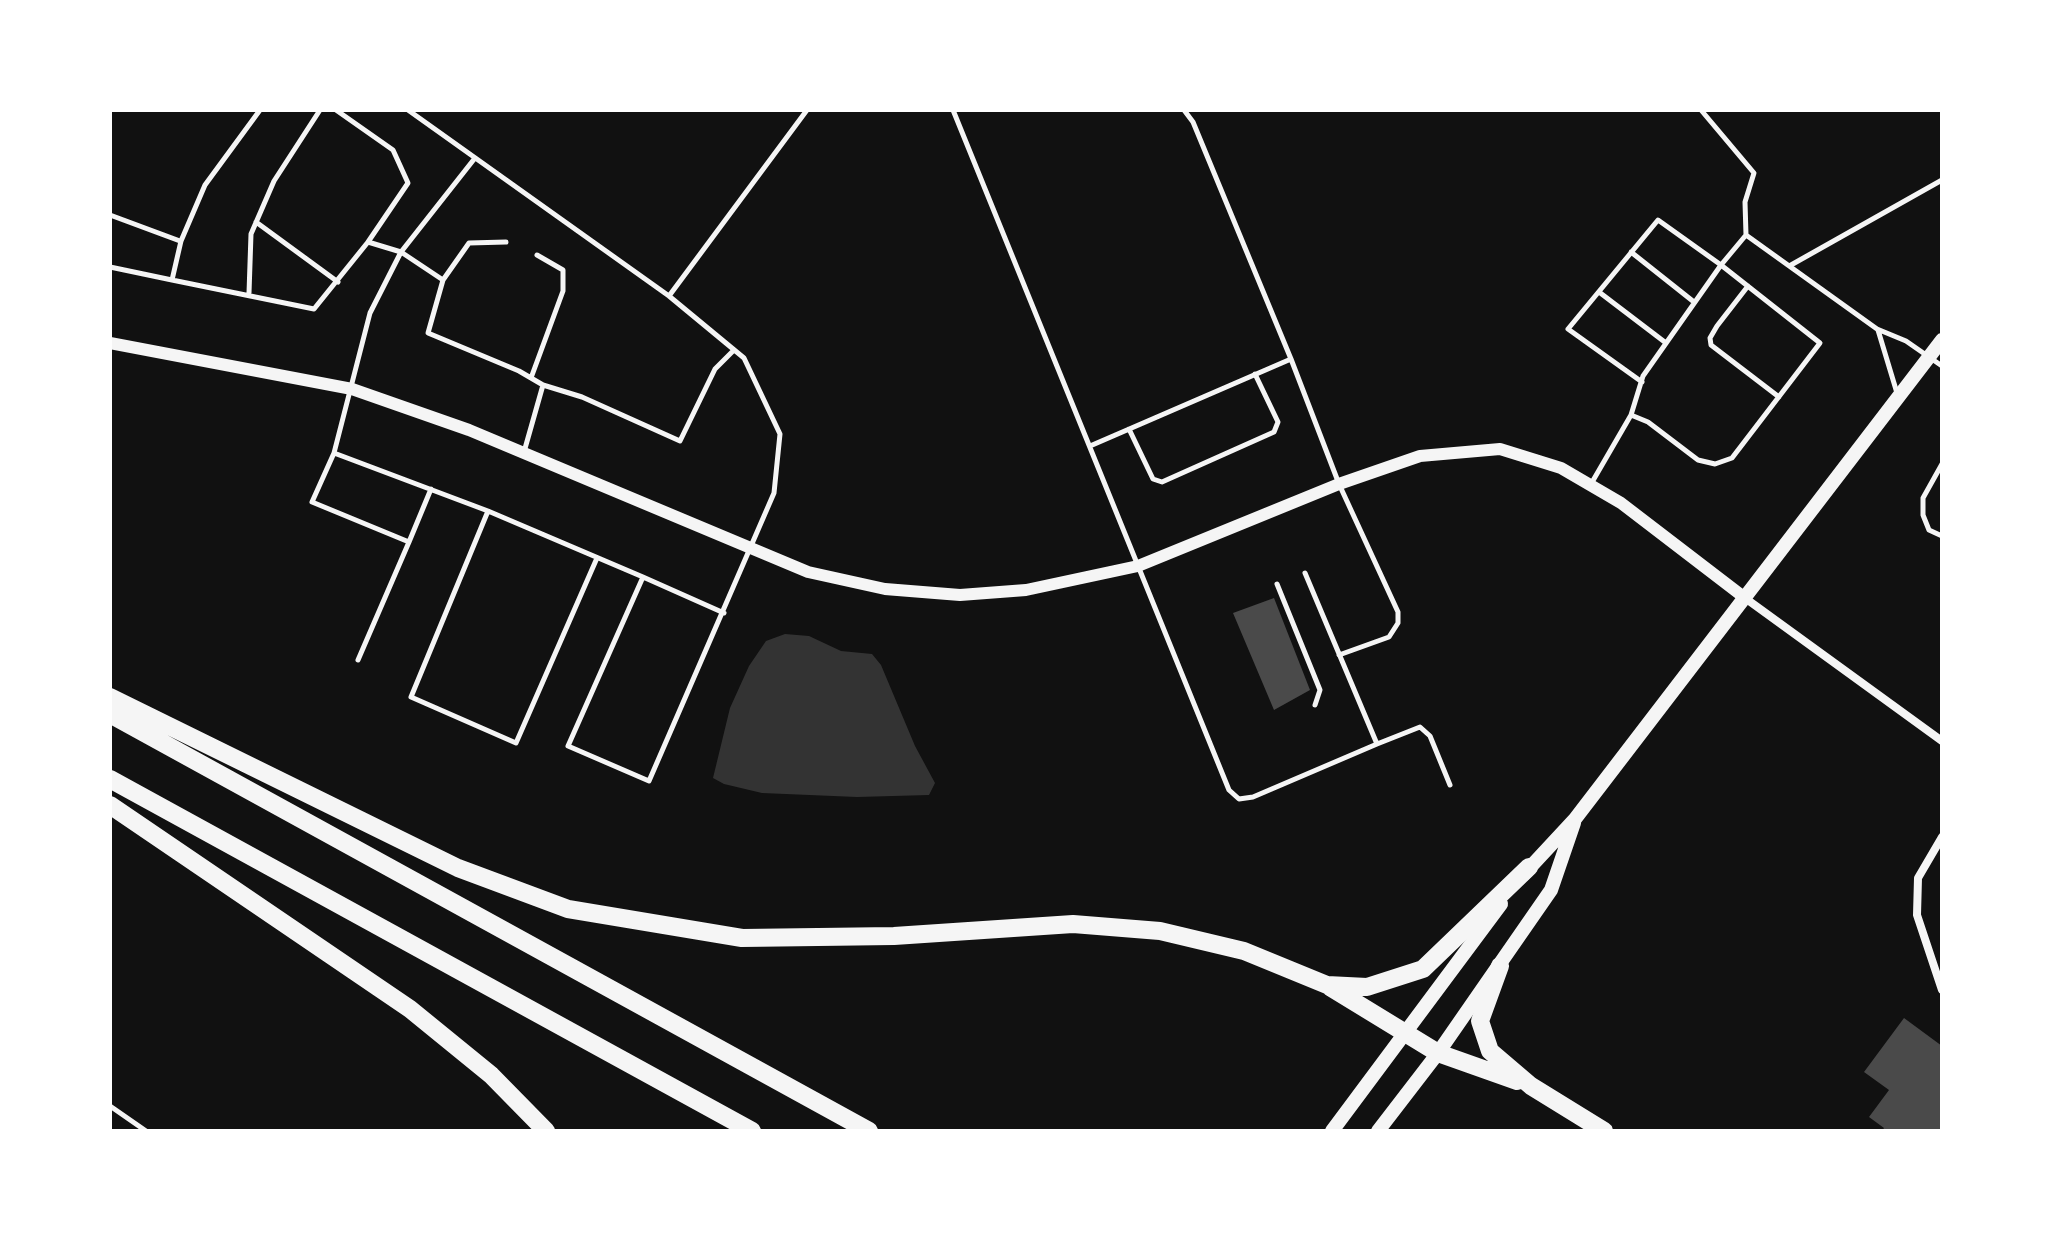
<!DOCTYPE html>
<style>
body{margin:0}
#map{position:relative;width:2052px;height:1241px;overflow:hidden;background:#111;font-family:"Source Serif 4",serif}
canvas{display:block}
.frame{position:absolute;inset:0;border:112px solid #fff;pointer-events:none}
</style>
<div id="map">
<canvas width="2052" height="1241"></canvas>
<div class="frame"></div>
</div>
<script>
const ctx = document.querySelector('canvas').getContext('2d');
ctx.lineJoin = 'round';
function paint(path, color) { ctx.fillStyle = color; ctx.fill(path, 'evenodd'); }
const shape = rows => new Path2D(rows.map(r => 'M' + r).join(''));
function trace(path, color, width, dash) { ctx.strokeStyle = color; ctx.lineWidth = width; ctx.lineCap = dash ? 'butt' : 'round'; ctx.setLineDash(dash || []); ctx.stroke(path); }
const water = shape([
 [785,634,809,636,841,651,872,654,881,665,915,746,935,783,929,795,857,797,762,793,724,784,713,778,730,708,749,666,766,641]
]);
const building = shape([
 [1274,598,1310,690,1274,710,1233,613],
 [1904,1018,1942,1046,1942,1131,1882,1131,1884,1128,1869,1117,1889,1090,1864,1072]
]);
const service = shape([
 [336,110,393,150,408,183,368,242],
 [408,110,669,296,744,358,780,434,774,493,649,781,568,746,643,577],
 [953,110,1229,790,1239,799,1253,797,1377,744],
 [1184,110,1193,122,1291,359],
 [1701,110,1754,173,1745,202,1746,235,1877,329,1906,341,1942,366],
 [475,158,401,252,370,313,334,453,488,511],
 [110,215,180,241],
 [256,222,338,282],
 [1631,252,1694,302],
 [1791,265,1942,180],
 [110,267,172,280,181,241,205,185,260,110],
 [172,280,314,309,368,242,401,252,443,280,428,333,519,371,543,385,524,452],
 [443,280,469,243,506,242],
 [1748,286,1717,326,1710,338,1711,345,1779,397],
 [1599,292,1666,343],
 [249,293,251,234,274,181,320,110],
 [669,296,807,110],
 [1878,330,1897,393],
 [531,378,563,291,563,270,537,255],
 [1642,382,1568,329,1658,220,1721,265,1746,235],
 [543,385,582,397,680,441,715,369,734,350],
 [1129,429,1153,479,1162,482,1274,432,1278,422,1255,374],
 [1090,446,1291,359,1339,484,1398,612,1398,623,1389,637,1339,655],
 [334,453,312,502,409,542,358,660],
 [1942,464,1923,498,1923,515,1929,530,1942,536],
 [1591,484,1631,415,1643,376,1721,265,1820,343,1732,458,1715,464,1698,460,1648,422,1631,415],
 [409,542,431,489],
 [597,558,516,743,411,697,488,511,643,577,724,613],
 [1305,573,1377,744,1420,727,1430,736,1450,785],
 [1277,584,1320,690,1315,705],
 [110,1106,146,1131]
]);
const minor = shape([
 [1745,598,1942,741],
 [1942,837,1918,878,1917,915,1942,990]
]);
const tertiary = shape([
 [110,343,352,389,469,430,808,572,885,589,960,595,1026,590,1138,566,1339,484,1420,456,1500,449,1561,468,1621,503,1745,598]
]);
const secondary = shape([
 [1523,875,1575,819,1942,340],
 [1332,1131,1501,904],
 [1378,1131,1438,1053,1551,890,1574,823]
]);
const motorway = shape([
 [110,697,458,868,568,909,742,938,894,936,1073,924,1160,931,1244,951,1327,985,1367,987,1423,969,1529,867],
 [110,714,869,1131],
 [110,779,752,1131],
 [110,805,410,1009,491,1075,546,1131],
 [1500,966,1480,1021,1490,1051,1531,1086,1604,1131],
 [1330,987,1438,1053,1517,1081]
]);
paint(water, '#333');
paint(building, '#4a4a4a');
trace(service, '#f5f5f5', 5);
trace(minor, '#f5f5f5', 8);
trace(tertiary, '#f5f5f5', 12);
trace(secondary, '#f5f5f5', 14);
trace(motorway, '#f5f5f5', 18);
</script>
